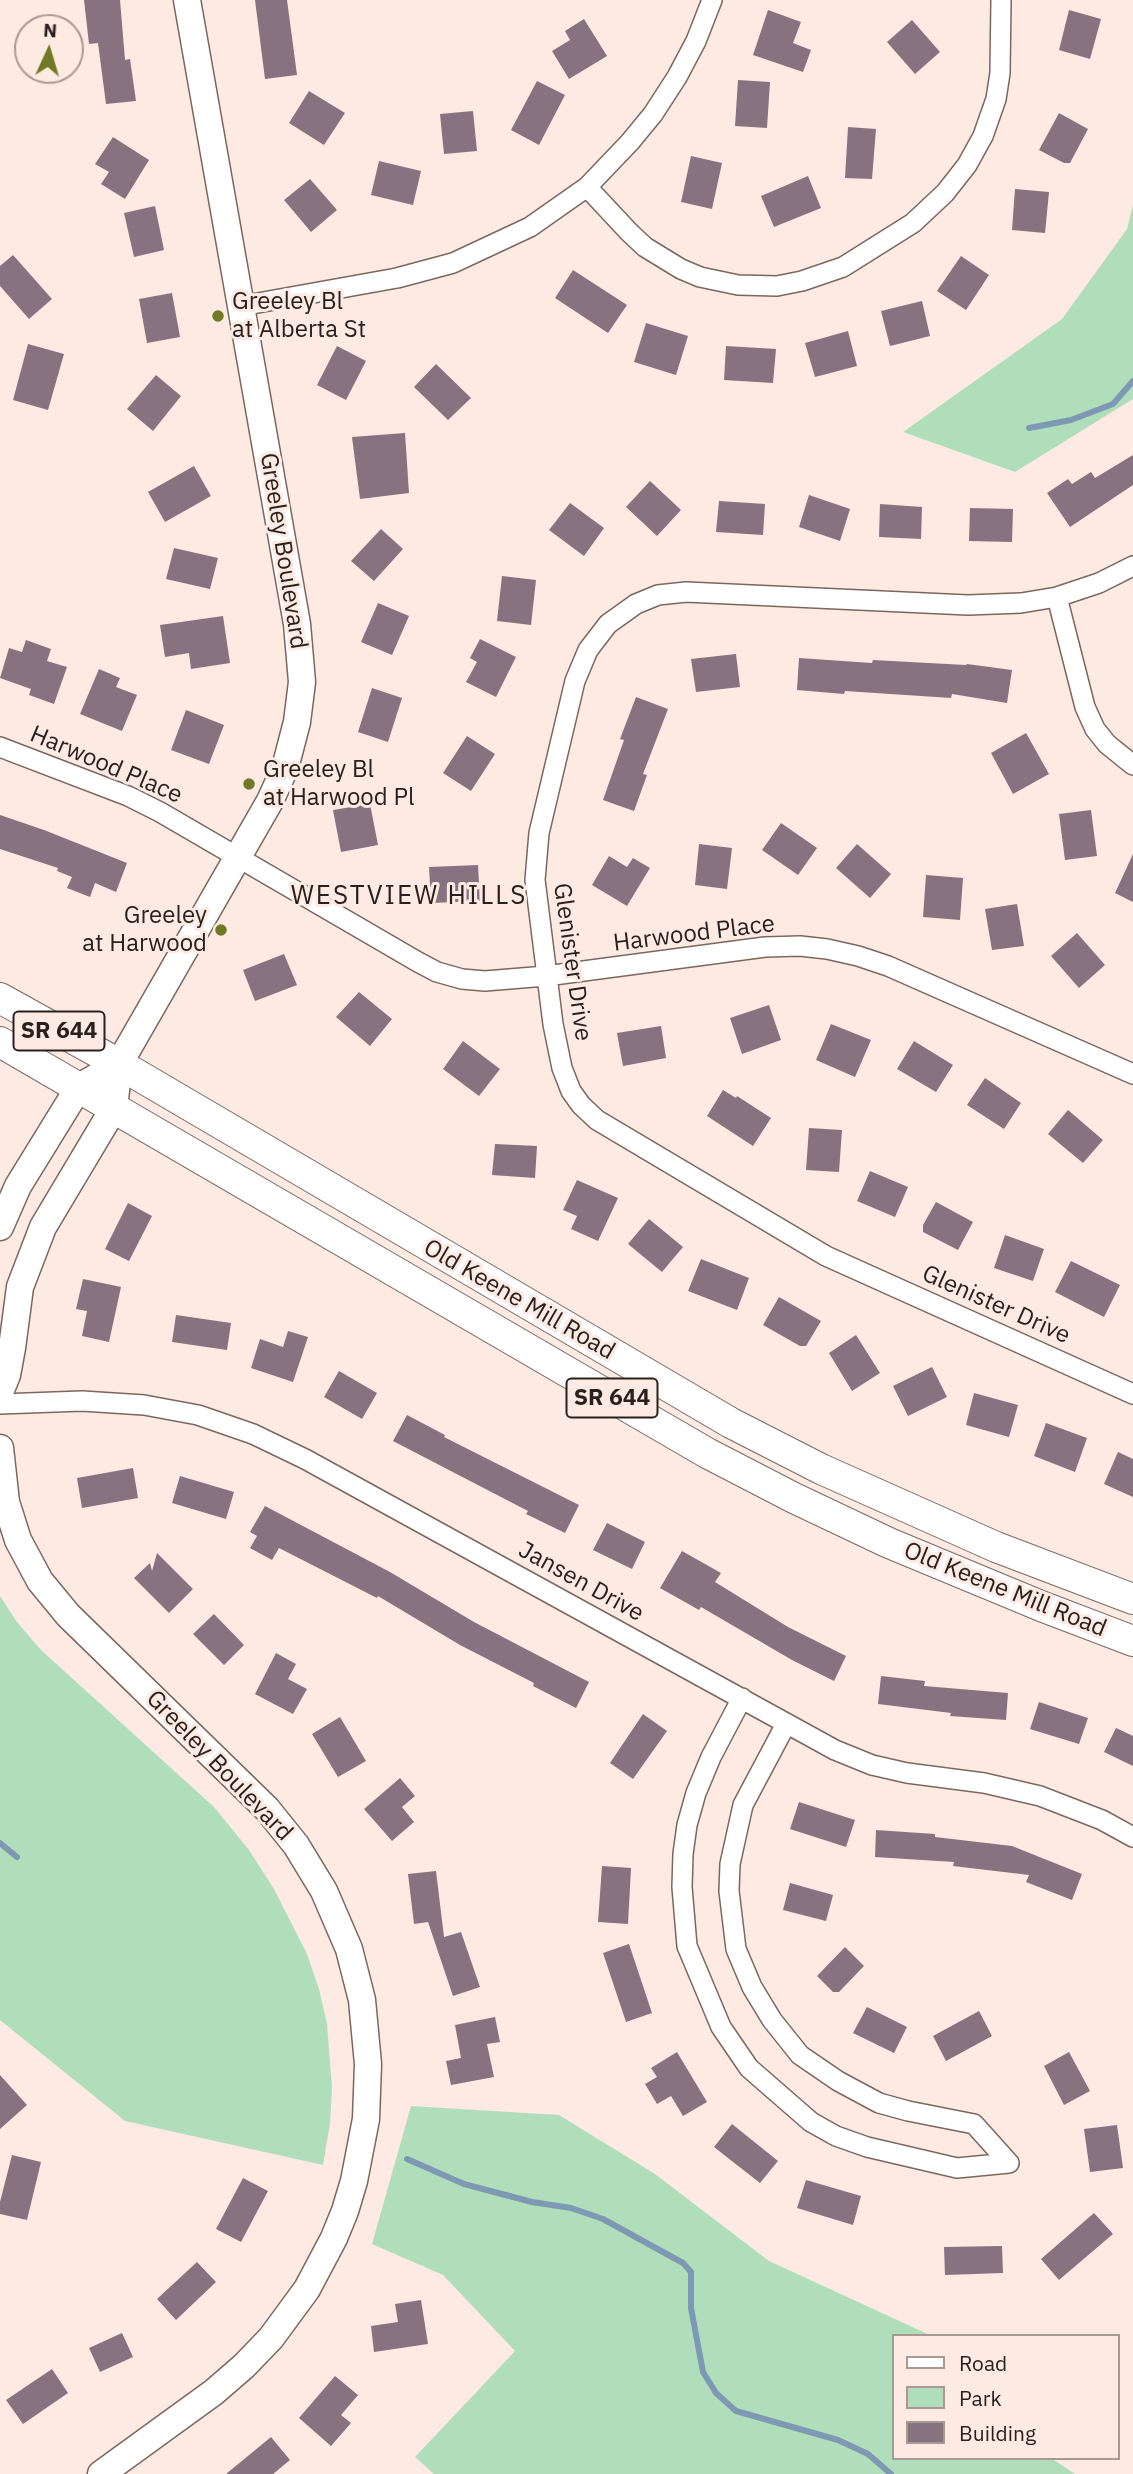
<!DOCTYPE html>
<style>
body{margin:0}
#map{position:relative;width:1133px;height:2474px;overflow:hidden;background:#fdeae2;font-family:"IBM Plex Sans",sans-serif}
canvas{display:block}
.legend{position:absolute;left:892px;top:2334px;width:228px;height:126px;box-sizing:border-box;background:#fdeae2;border:2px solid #a89993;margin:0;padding:9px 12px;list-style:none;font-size:21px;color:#29201d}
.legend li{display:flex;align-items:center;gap:14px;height:35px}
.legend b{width:35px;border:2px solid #a89993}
.north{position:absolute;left:14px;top:14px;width:70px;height:70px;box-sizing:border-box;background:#fdeae2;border:2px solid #a89993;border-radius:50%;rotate:4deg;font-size:19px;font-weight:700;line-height:28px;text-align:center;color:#29201d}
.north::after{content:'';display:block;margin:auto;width:24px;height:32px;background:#707923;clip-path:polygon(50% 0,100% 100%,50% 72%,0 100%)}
</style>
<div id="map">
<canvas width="1133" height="2474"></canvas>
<ul class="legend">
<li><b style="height:9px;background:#fff"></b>Road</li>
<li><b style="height:19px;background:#b1deba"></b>Park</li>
<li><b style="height:19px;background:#86737f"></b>Building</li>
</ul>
<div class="north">N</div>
</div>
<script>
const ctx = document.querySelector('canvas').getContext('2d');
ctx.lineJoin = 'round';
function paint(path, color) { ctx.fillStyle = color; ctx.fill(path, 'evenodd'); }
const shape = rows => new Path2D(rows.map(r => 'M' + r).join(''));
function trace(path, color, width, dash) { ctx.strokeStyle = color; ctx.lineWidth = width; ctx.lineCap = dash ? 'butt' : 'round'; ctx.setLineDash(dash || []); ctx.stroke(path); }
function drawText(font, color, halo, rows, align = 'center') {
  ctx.font = font + ' "IBM Plex Sans",sans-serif'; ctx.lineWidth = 6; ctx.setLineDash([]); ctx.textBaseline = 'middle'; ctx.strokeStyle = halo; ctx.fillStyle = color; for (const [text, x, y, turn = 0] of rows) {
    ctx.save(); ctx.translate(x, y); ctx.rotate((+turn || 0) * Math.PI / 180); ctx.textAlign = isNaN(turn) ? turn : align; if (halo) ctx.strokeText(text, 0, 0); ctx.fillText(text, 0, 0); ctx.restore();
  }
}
const green = shape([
 [1133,205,1133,399,1015,472,903,432,1062,319,1127,229],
 [0,1596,17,1622,41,1650,214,1807,249,1850,274,1889,307,1954,319,1989,327,2024,332,2088,330,2123,323,2165,125,2121,0,2020],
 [411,2106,559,2115,655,2174,769,2261,932,2336,893,2336,893,2458,1051,2458,1075,2474,434,2474,415,2457,515,2351,443,2275,372,2244]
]);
const stream = shape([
 [1029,428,1071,420,1113,404,1133,381],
 [0,1843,17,1857],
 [407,2159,464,2184,532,2202,571,2208,603,2219,683,2263,691,2272,691,2308,703,2372,716,2393,736,2411,838,2440,868,2454,891,2474]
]);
const building = shape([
 [84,0,120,0,125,60,130,59,136,101,106,104,98,43,89,44],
 [255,0,287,0,297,75,265,79],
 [768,10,801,22,793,43,811,50,803,72,753,55],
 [1069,10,1101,19,1090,59,1059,50],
 [584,19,607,56,569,79,552,51,570,40,565,31],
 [912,20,940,52,915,74,887,42],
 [738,80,770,82,767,128,735,126],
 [537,81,565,95,539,145,511,130],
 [309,91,345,113,324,145,289,123],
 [473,111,477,151,444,154,440,114],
 [1059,113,1088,129,1070,163,1064,163,1039,150],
 [848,127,876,129,872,179,845,178],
 [113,137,149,160,125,199,101,184,109,172,95,164],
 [691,156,722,163,712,209,681,202],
 [379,161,421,171,413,205,371,195],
 [808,176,821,208,774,227,761,196],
 [310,179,337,210,311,232,284,200],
 [1015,189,1049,192,1045,233,1012,230],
 [155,206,164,250,134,257,124,213],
 [13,255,52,299,29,319,0,286,0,266],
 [961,256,989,275,966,310,937,291],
 [573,270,627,305,608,333,555,298],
 [172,293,180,337,147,343,139,299],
 [922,301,930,336,890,346,881,311],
 [646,323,688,336,676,375,634,362],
 [848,331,857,366,815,377,805,343],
 [28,344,64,354,48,410,13,400],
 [337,346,366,361,346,400,317,385],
 [726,346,776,349,773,383,724,380],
 [436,364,471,398,448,420,414,387],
 [156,375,181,396,153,431,127,409],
 [405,433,409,493,360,499,352,437],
 [1133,455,1133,485,1070,527,1047,493,1068,479,1072,484,1091,472,1095,478],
 [194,466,211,496,165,522,148,492],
 [650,481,681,510,657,536,626,507],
 [809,495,850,509,840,541,799,527],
 [719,501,765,504,763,535,716,532],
 [570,503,604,528,584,556,549,530],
 [880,504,922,507,921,539,879,537],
 [970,508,1013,509,1012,542,969,541],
 [381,529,403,549,374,581,351,561],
 [174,548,218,558,210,589,166,579],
 [502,576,536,580,531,625,497,621],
 [378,603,409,616,392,655,361,642],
 [223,616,230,663,191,669,189,653,165,657,160,625],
 [480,639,516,657,496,697,466,682,477,662,470,658],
 [26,640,51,649,47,661,67,667,54,704,29,695,31,689,0,678,9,648,22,652],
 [736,654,740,687,696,692,691,659],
 [799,658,872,663,873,660,966,665,967,664,1012,670,1007,703,952,694,951,698,845,691,844,694,797,690],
 [99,669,120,678,116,687,137,695,122,731,80,714],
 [372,688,402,698,388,742,358,732],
 [636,697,668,709,643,774,647,775,634,811,603,800,624,740,620,739],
 [186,710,224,725,209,764,171,750],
 [1026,733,1049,774,1013,794,991,753],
 [467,736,495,754,471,791,443,773],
 [370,804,378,845,341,852,333,810],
 [1091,810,1097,856,1065,860,1059,814],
 [0,815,44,830,127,863,116,892,95,883,90,897,67,888,72,877,57,871,58,868,0,849],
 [781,823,817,848,798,875,762,850],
 [699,844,732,848,727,889,695,885],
 [857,844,891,874,870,898,836,868],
 [1133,854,1133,902,1115,893],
 [609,856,627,867,633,858,650,868,627,906,592,885],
 [478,865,480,901,431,903,429,867],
 [926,875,963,878,960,920,923,917],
 [1017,904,1024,946,992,950,985,909],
 [1077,933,1105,965,1079,988,1051,956],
 [284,954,297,985,255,1001,243,970],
 [359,992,392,1019,370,1046,336,1017],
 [769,1005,781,1040,742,1054,730,1018],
 [831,1024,871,1040,855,1077,816,1060],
 [661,1026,666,1058,623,1066,617,1033],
 [463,1041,500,1069,479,1096,443,1069],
 [914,1041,953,1065,936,1092,897,1069],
 [985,1078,1021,1103,1004,1129,967,1105],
 [723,1090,736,1098,737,1096,771,1118,753,1146,707,1116],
 [1068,1110,1103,1140,1083,1163,1048,1134],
 [809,1128,842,1130,839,1172,806,1170],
 [495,1144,537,1146,535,1178,492,1175],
 [870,1171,908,1187,895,1217,857,1201],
 [577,1180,618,1198,598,1241,571,1229,577,1216,563,1210],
 [936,1202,973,1222,958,1250,923,1232,923,1225],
 [128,1203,152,1216,129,1261,105,1249],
 [649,1219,683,1247,662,1272,628,1244],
 [1005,1235,1044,1249,1033,1281,994,1268],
 [701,1259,749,1278,737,1310,688,1291],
 [1071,1261,1120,1285,1104,1317,1055,1292],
 [83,1279,121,1287,109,1342,82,1336,87,1311,76,1309],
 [779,1297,821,1321,806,1346,800,1346,763,1325],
 [176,1315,231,1323,227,1350,172,1342],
 [288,1331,308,1337,293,1382,251,1368,260,1339,283,1347],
 [856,1335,880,1373,852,1391,829,1353],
 [932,1367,947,1397,908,1416,893,1386],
 [339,1371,377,1393,362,1419,324,1397],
 [974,1393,1018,1405,1009,1437,966,1425],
 [407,1415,445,1435,444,1437,579,1505,565,1533,526,1514,528,1511,393,1441],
 [1046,1423,1087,1438,1075,1472,1034,1456],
 [1118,1452,1133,1459,1133,1497,1104,1484],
 [133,1468,138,1498,82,1508,77,1478],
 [180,1476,234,1492,226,1519,172,1503],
 [265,1506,390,1572,474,1622,589,1682,576,1708,533,1686,534,1683,460,1645,378,1596,377,1598,279,1548,272,1560,250,1548,257,1536,250,1532],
 [607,1523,645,1542,632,1569,593,1550],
 [682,1551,721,1573,715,1582,788,1627,846,1656,834,1681,792,1660,701,1607,699,1610,660,1588],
 [157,1553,193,1589,169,1613,134,1578,150,1563,152,1571],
 [214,1614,244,1645,224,1665,193,1634],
 [276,1653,296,1664,288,1679,307,1689,293,1714,255,1694],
 [881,1676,925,1681,924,1686,1008,1693,1006,1720,950,1716,951,1713,878,1704],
 [1039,1702,1088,1718,1079,1744,1030,1729],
 [643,1714,667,1731,633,1779,610,1763],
 [340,1717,366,1761,338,1777,312,1734],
 [1116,1728,1133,1736,1133,1766,1104,1752],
 [400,1778,415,1796,402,1807,414,1822,392,1841,364,1809],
 [799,1802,855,1820,846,1847,790,1829],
 [876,1830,935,1834,935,1837,1012,1846,1082,1874,1072,1900,1026,1882,1029,1875,953,1866,954,1862,875,1857],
 [602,1866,631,1868,628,1924,598,1922],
 [436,1871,444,1937,461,1932,480,1987,453,1996,428,1922,414,1924,408,1874],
 [790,1883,833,1895,826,1921,783,1910],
 [629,1944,652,2013,626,2022,603,1953],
 [845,1947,864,1966,839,1992,833,1992,817,1976],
 [867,2007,907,2027,894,2053,853,2033],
 [979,2011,992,2036,946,2061,933,2036],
 [495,2017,500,2042,487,2044,494,2077,451,2085,446,2061,461,2058,455,2025],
 [677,2052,707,2102,683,2116,671,2096,657,2104,645,2084,657,2077,651,2068],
 [1069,2052,1090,2091,1064,2105,1044,2066],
 [0,2075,27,2105,0,2129],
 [732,2124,778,2161,760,2183,714,2147],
 [1117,2125,1123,2168,1090,2172,1084,2129],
 [12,2155,41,2162,27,2220,0,2214,0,2202],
 [243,2178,268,2191,241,2242,216,2229],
 [806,2180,861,2196,853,2225,797,2208],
 [1094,2213,1113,2234,1059,2280,1041,2259],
 [1002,2246,1003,2273,945,2275,944,2247],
 [197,2262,216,2282,176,2320,157,2299],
 [421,2300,428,2344,374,2352,371,2326,398,2322,395,2304],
 [122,2333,133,2357,100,2372,89,2348],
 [52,2369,68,2393,23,2424,6,2400],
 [335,2376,358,2395,341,2415,351,2423,331,2446,299,2418],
 [271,2437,290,2460,273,2474,226,2474]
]);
const street = shape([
 [587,187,629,232,645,247,681,269,700,277,738,285,777,286,802,281,843,267,913,223,945,193,967,165,983,136,996,99,1000,73,1001,0],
 [241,306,397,278,453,263,530,227,587,187,630,142,653,114,677,77,696,41,712,0],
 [1133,566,1099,583,1057,597,1021,603,968,605,686,592,658,595,636,604,608,624,588,650,575,681,539,833,535,880,553,1024,562,1068,571,1091,581,1105,597,1120,826,1256,1133,1394],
 [1057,597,1085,707,1095,729,1107,744,1133,765],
 [0,747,128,796,160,812,418,962,437,972,462,979,485,981,546,976,765,947,800,946,827,949,858,956,888,966,1133,1074],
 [0,1404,82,1401,144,1405,198,1415,253,1434,305,1459,835,1750,872,1765,907,1773,984,1783,1040,1796,1102,1820,1133,1837],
 [742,1698,711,1757,696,1793,687,1825,683,1854,682,1887,687,1946,721,2027,749,2068,811,2122,836,2136,867,2147,957,2168,1009,2163],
 [786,1724,743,1805,730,1864,729,1891,736,1949,752,1987,772,2020,800,2055,838,2081,879,2103,908,2111,974,2124,1009,2163]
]);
const secondary = shape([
 [0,1227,18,1186,79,1087,119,1064],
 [0,1392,7,1375,12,1348,20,1287,43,1227,114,1108,119,1064,270,801,285,768,297,722,302,682,297,624,187,0],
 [0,1448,6,1502,18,1540,40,1581,68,1615,267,1809,296,1845,324,1891,349,1949,362,2000,368,2064,366,2119,354,2181,345,2211,334,2238,307,2289,271,2338,244,2366,214,2392,101,2474]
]);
const primary = shape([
 [0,998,119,1064,731,1423,821,1469,996,1547,1133,1599],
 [0,1042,707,1453,794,1498,889,1543,1041,1606,1133,1641]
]);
const markers = [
 [218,316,7,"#707923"],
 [249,784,7,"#707923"],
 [221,930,7,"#707923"]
];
const shields = [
 [59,1031,91],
 [612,1398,91]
];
const shieldNames = [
 ["SR 644",59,1031],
 ["SR 644",612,1398]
];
const poiNames = [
 ["Greeley Bl",232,302],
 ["at Alberta St",232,330],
 ["Greeley Bl",263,770],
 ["at Harwood Pl",263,798],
 ["Greeley",207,916,"right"],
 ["at Harwood",207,944,"right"]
];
const streetNames = [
 ["Greeley Boulevard",283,551,81],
 ["Harwood Place",106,765,23],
 ["Harwood Place",694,934,-7],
 ["Glenister Drive",572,962,82],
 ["Old Keene Mill Road",519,1300,30],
 ["Glenister Drive",996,1305,24],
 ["Jansen Drive",581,1582,29],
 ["Old Keene Mill Road",1005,1590,22],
 ["Greeley Boulevard",219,1766,46]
];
const neighbourhoodNames = [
 ["WESTVIEW HILLS",409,896]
];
paint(green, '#b1deba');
trace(stream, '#7d99b4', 6);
paint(building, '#86737f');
trace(street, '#7b675e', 22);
trace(secondary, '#7b675e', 29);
trace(primary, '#7b675e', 32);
trace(street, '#fff', 19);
trace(secondary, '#fff', 26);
trace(primary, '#fff', 30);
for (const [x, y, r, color] of markers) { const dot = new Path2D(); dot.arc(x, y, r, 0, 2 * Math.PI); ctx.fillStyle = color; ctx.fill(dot); trace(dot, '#fdeae2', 2.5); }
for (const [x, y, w] of shields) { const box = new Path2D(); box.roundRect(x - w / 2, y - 19.5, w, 39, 5); ctx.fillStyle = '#fdeae2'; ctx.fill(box); trace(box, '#29201d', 2); }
drawText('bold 23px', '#29201d', null, shieldNames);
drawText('24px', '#29201d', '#fdeae2', poiNames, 'left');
drawText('24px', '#29201d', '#fdeae2', streetNames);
ctx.letterSpacing = '2px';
drawText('26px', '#29201d', '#fdeae2', neighbourhoodNames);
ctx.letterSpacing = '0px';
</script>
